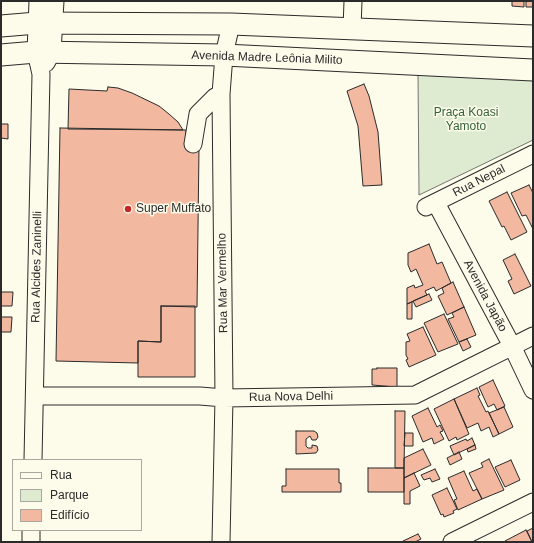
<!DOCTYPE html>
<meta charset="utf-8">
<style>
body{margin:0}
#map{position:relative;width:534px;height:543px;overflow:hidden;background:#fdfbea;font-family:Helvetica,sans-serif}
canvas{display:block}
.frame{position:absolute;inset:0;border:2px solid #2b2b2b;pointer-events:none}
.legend{position:absolute;left:12px;top:459px;width:130px;height:72px;box-sizing:border-box;background:#fdfbea;border:1px solid #a9a89e;margin:0;padding:5px 7px;list-style:none;font-size:12px;color:#2b2b2b}
.legend li{display:flex;align-items:center;gap:8px;height:20px}
.legend b{width:20px;border:1px solid #a9a89e}
</style>
<div id="map">
<canvas width="534" height="543"></canvas>
<div class="frame"></div>
<ul class="legend">
<li><b style="height:5px;background:#fdfbea"></b>Rua</li>
<li><b style="height:11px;background:#deebd1"></b>Parque</li>
<li><b style="height:11px;background:#f2b8a0"></b>Edifício</li>
</ul>
</div>
<script>
const ctx = document.querySelector('canvas').getContext('2d');
ctx.lineJoin = 'round';
function paint(path, color) { ctx.fillStyle = color; ctx.fill(path, 'evenodd'); }
const shape = rows => new Path2D(rows.map(r => 'M' + r).join(''));
function trace(path, color, width, dash) { ctx.strokeStyle = color; ctx.lineWidth = width; ctx.lineCap = dash ? 'butt' : 'round'; ctx.setLineDash(dash || []); ctx.stroke(path); }
function drawText(font, color, halo, rows, align = 'center') {
  ctx.font = font + ' Helvetica,sans-serif'; ctx.lineWidth = 3; ctx.setLineDash([]); ctx.textBaseline = 'middle'; ctx.strokeStyle = halo; ctx.fillStyle = color; for (const [text, x, y, turn = 0] of rows) {
    ctx.save(); ctx.translate(x, y); ctx.rotate((+turn || 0) * Math.PI / 180); ctx.textAlign = isNaN(turn) ? turn : align; if (halo) ctx.strokeText(text, 0, 0); ctx.fillText(text, 0, 0); ctx.restore();
  }
}
const green = shape([
 [418,72,533,77,533,140,419,195,418,72]
]);
const building = shape([
 [512,1,524,1,524,7,512,6,512,1],
 [526,1,533,1,533,7,526,7,526,1],
 [364,84,369,96,378,132,382,185,363,186,358,126,347,91,364,84],
 [108,87,118,88,132,93,159,106,169,114,178,122,183,130,68,129,69,89,107,91,108,87],
 [1,124,8,124,8,139,1,138,1,124],
 [60,128,186,130,185,148,199,148,197,307,161,306,161,342,138,341,138,363,56,361,60,128],
 [529,185,533,193,533,229,526,215,522,216,511,193,529,185],
 [507,192,527,232,511,240,504,226,502,227,489,201,507,192],
 [429,244,437,264,442,262,451,283,436,291,434,287,425,291,427,295,407,304,407,288,414,285,415,288,423,285,416,269,411,272,408,265,408,253,429,244],
 [515,254,531,286,514,294,508,281,512,279,503,260,515,254],
 [453,282,464,307,447,315,438,296,444,293,442,288,453,282],
 [1,292,13,292,12,306,1,306,1,292],
 [429,294,432,300,416,307,413,301,429,294],
 [412,302,412,319,407,319,407,304,412,302],
 [161,306,195,306,195,377,138,377,138,341,161,342,161,306],
 [464,307,476,335,459,342,448,319,454,317,452,313,464,307],
 [444,314,458,344,438,352,424,323,444,314],
 [1,317,12,317,11,332,1,332,1,317],
 [423,327,436,355,409,367,406,360,408,359,406,355,406,342,410,341,407,334,423,327],
 [467,339,471,347,463,351,459,342,467,339],
 [377,368,397,368,397,387,372,385,372,369,377,369,377,368],
 [493,380,505,406,497,410,494,404,488,407,479,387,493,380],
 [477,388,480,395,478,396,486,412,488,411,499,434,493,437,489,427,481,431,478,423,467,428,454,399,477,388],
 [454,399,469,434,457,440,456,437,449,441,434,409,454,399],
 [504,407,513,427,499,434,489,413,504,407],
 [428,408,437,427,440,425,443,431,440,432,444,439,434,444,432,438,423,442,412,416,428,408],
 [395,411,405,411,404,468,395,468,395,411],
 [296,431,314,431,317,433,318,437,316,440,312,440,310,436,306,439,306,446,308,448,312,448,312,445,317,446,318,450,316,453,296,454,296,431],
 [405,433,413,433,413,446,404,446,405,433],
 [472,438,475,445,454,455,450,446,466,439,467,441,472,438],
 [475,445,476,449,468,452,467,449,475,445],
 [423,449,431,465,404,478,404,458,423,449],
 [459,452,462,459,450,465,447,458,459,452],
 [489,459,504,490,482,499,469,473,483,467,481,463,489,459],
 [511,460,520,480,505,487,495,467,511,460],
 [368,468,404,468,404,492,368,492,368,468],
 [286,469,339,469,339,483,341,483,341,492,282,492,282,486,286,486,286,469],
 [435,469,440,479,432,482,430,478,424,480,421,475,435,469],
 [464,471,473,491,477,489,482,499,458,510,454,500,457,499,448,478,464,471],
 [414,473,420,486,410,491,410,504,404,504,404,478,414,473],
 [447,488,457,509,453,511,454,513,444,517,443,514,441,515,432,495,447,488],
 [533,528,533,542,532,542,527,531,533,528],
 [526,530,532,542,506,542,505,541,526,530],
 [418,534,421,539,415,542,403,542,403,541,418,534]
]);
const minor = shape([
 [352,29,353,1],
 [46,63,52,52,55,1],
 [193,144,198,114,215,97,221,94],
 [436,203,512,346,533,390],
 [426,207,533,154],
 [35,396,200,396,224,398,415,395,533,336],
 [33,460,41,74,36,52,38,1],
 [31,542,31,530],
 [221,542,224,398,221,94,224,55,231,24],
 [452,542,533,502]
]);
const major = shape([
 [1,26,37,23,231,24,533,36],
 [1,55,36,52,224,55,533,70]
]);
const markers = [
 [128,209,4,"#c62828"]
];
const streetNames = [
 ["Avenida Madre Leônia Milito",267,58,2],
 ["Rua Nepal",479,181,-27],
 ["Rua Alcides Zaninelli",37,267,-89],
 ["Rua Mar Vermelho",223,283,-91],
 ["Avenida Japão",485,296,62],
 ["Rua Nova Delhi",291,397,-1]
];
const parkNames = [
 ["Praça Koasi",466,113],
 ["Yamoto",466,127]
];
const poiNames = [
 ["Super Muffato",136,209]
];
paint(green, '#deebd1');
trace(green, '#74746e', 1);
paint(building, '#f2b8a0');
trace(building, '#2b2b2b', 1);
trace(minor, '#2b2b2b', 19);
trace(major, '#2b2b2b', 23);
trace(minor, '#fdfbea', 17);
trace(major, '#fdfbea', 21);
for (const [x, y, r, color] of markers) { const dot = new Path2D(); dot.arc(x, y, r, 0, 2 * Math.PI); ctx.fillStyle = color; ctx.fill(dot); trace(dot, '#fdfbea', 1.5); }
drawText('12px', '#2b2b2b', '#fdfbea', streetNames);
drawText('12px', '#34623c', '#fdfbea', parkNames);
drawText('12px', '#2b2b2b', '#fdfbea', poiNames, 'left');
</script>
